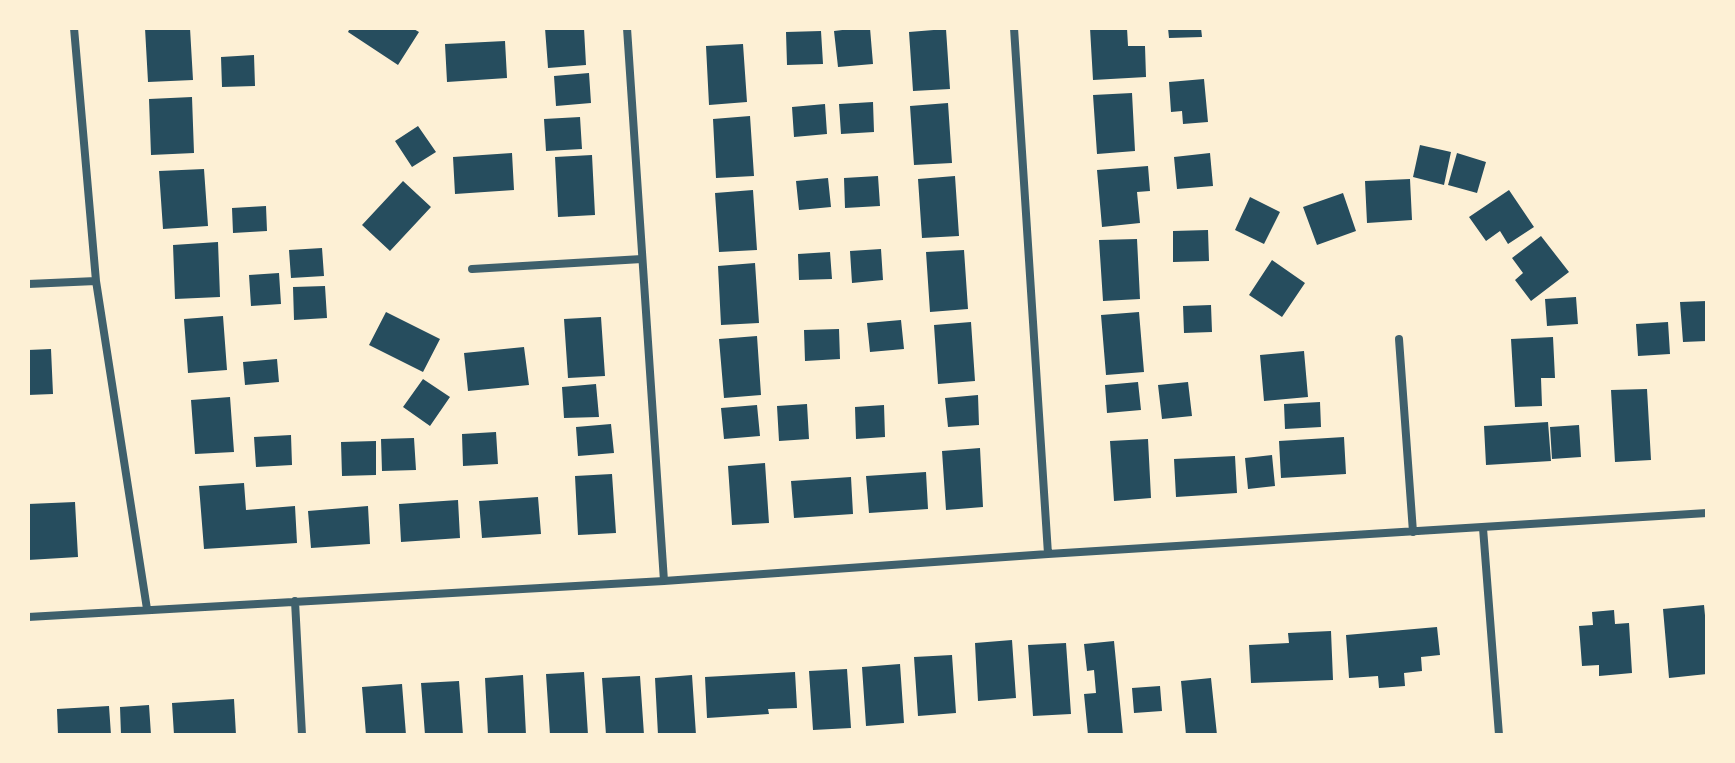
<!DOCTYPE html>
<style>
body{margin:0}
#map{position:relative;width:1735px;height:763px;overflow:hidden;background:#fdf0d5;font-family:Montserrat,sans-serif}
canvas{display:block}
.frame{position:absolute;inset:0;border:30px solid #fdf0d5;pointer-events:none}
</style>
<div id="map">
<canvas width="1735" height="763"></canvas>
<div class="frame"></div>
</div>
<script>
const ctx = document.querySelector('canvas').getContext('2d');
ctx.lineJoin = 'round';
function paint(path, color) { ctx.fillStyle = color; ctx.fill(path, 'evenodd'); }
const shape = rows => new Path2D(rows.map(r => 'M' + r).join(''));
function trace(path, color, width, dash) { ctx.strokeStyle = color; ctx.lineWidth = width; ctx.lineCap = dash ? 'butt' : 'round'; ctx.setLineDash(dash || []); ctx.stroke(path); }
const building = shape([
 [145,28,190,28,193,80,148,82],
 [350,28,412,28,419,32,398,65,348,32],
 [545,28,584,28,586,65,548,68],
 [859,28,870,28,873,64,838,67,834,31],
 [1090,28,1127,28,1128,46,1145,46,1146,77,1093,80],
 [1168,28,1201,28,1202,37,1169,38],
 [946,29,950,89,913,91,909,32],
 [821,31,823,64,787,65,786,32],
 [505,41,507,78,447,82,445,44],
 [743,44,747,102,709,105,706,46],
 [254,55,255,86,222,87,221,57],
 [589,73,591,103,556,106,554,76],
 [1204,79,1208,122,1183,124,1182,111,1171,112,1169,82],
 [1132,93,1135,151,1097,154,1093,95],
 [192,97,194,153,151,155,149,99],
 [873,102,874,132,841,134,839,104],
 [948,103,952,163,914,165,910,106],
 [825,104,827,134,794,137,792,107],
 [750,116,754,176,716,178,713,119],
 [580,117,582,149,546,151,544,119],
 [418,126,436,152,412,167,395,141],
 [1420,145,1451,152,1444,185,1413,177],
 [512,153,514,190,455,194,453,157],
 [1210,153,1213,186,1177,189,1174,157],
 [1457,153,1486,162,1477,193,1448,185],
 [592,155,595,215,558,217,555,157],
 [1148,166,1150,191,1137,192,1140,223,1102,227,1097,170],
 [204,169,208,226,163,229,159,171],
 [878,176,880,206,845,208,844,178],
 [955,176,959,236,922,238,918,179],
 [828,178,831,207,799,210,796,181],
 [1410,179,1412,220,1367,223,1365,181],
 [403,181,431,207,390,251,362,225],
 [753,190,757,250,719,252,715,193],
 [1509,190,1534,227,1508,244,1500,231,1486,241,1469,217],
 [1343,193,1356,231,1317,245,1303,207],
 [1250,197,1280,212,1264,244,1235,230],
 [266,206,267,231,233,233,232,208],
 [1208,230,1209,261,1173,262,1173,231],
 [1541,236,1569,272,1531,301,1515,280,1523,273,1512,258],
 [1137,239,1140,299,1103,301,1099,240],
 [218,242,220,297,175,299,173,245],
 [322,248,324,276,291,278,289,250],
 [881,249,883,280,852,283,850,251],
 [964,250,968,309,930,312,926,252],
 [830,252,832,279,799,280,798,254],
 [1272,260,1305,283,1282,317,1249,295],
 [755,263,759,323,721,325,718,266],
 [279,273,281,304,251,306,249,275],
 [325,286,327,318,294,320,293,287],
 [1576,297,1578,324,1547,326,1545,299],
 [1707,301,1707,341,1683,342,1680,302],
 [1211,305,1212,332,1184,333,1183,306],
 [386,312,440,339,423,372,369,345],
 [1139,312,1144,372,1106,375,1101,315],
 [223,316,227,370,188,373,184,319],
 [601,317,605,376,568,378,564,319],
 [901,320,904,349,870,352,867,323],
 [971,322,975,381,938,384,934,325],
 [1668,322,1670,354,1638,356,1636,324],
 [839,329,840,359,805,361,804,330],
 [757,336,761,395,724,398,719,339],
 [1553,337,1555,378,1541,378,1542,406,1515,407,1511,339],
 [524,347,529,385,468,391,464,353],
 [51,349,53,394,28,395,28,350],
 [1304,351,1308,397,1264,401,1260,355],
 [277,359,279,382,245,385,243,362],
 [423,379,450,397,430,426,403,407],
 [1138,382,1141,410,1107,413,1105,385],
 [1188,382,1192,416,1162,419,1158,385],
 [596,384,599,417,564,418,562,387],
 [1647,389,1651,460,1615,462,1611,390],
 [978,395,979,425,948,427,945,398],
 [230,397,234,452,195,454,191,400],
 [1320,402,1321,427,1285,429,1284,404],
 [807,404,809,439,779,441,777,406],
 [757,405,760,436,724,439,721,408],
 [884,405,885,437,856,439,855,407],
 [1548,422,1551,461,1486,465,1484,426],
 [611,424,614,453,578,456,576,427],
 [1579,425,1581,457,1552,459,1550,427],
 [496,432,498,464,463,466,462,434],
 [291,435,292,465,256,467,254,437],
 [1344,437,1346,474,1281,478,1279,441],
 [414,438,416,470,382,471,381,439],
 [1148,439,1151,498,1114,501,1110,441],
 [376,441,376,475,342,476,341,442],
 [980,448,983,507,946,510,942,451],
 [1272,455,1275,486,1248,489,1245,458],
 [1235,456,1237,493,1176,497,1174,459],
 [765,463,769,523,732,525,728,466],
 [926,472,928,509,869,513,866,476],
 [612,474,616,533,578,535,575,476],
 [851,477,853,514,794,518,791,481],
 [244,483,246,510,295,506,297,543,204,549,199,486],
 [538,497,541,534,482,538,479,501],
 [458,500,460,538,401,542,399,504],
 [75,502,78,557,28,560,28,504],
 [368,506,370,544,311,548,308,511],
 [1704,605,1707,636,1707,674,1669,678,1663,609],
 [1614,610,1615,624,1629,623,1632,673,1599,676,1599,665,1582,666,1579,626,1593,625,1592,612],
 [1437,627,1440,655,1421,657,1422,671,1404,673,1405,686,1379,688,1378,676,1349,678,1346,635],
 [1331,631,1333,680,1251,683,1249,645,1289,643,1288,633],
 [1012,640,1016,698,978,701,975,643],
 [1114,641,1123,735,1088,735,1084,694,1096,693,1094,670,1087,671,1084,644],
 [1066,643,1071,714,1033,716,1028,645],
 [952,655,956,713,918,716,914,657],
 [900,664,904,723,866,726,862,667],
 [847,669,851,728,813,730,809,671],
 [584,672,588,735,550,735,546,674],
 [795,672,797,708,768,709,769,714,707,718,705,677],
 [523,675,526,735,488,735,485,678],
 [692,675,696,735,658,735,655,678],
 [640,676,644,735,606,735,602,678],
 [1211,678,1217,735,1186,735,1181,681],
 [459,681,463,735,425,735,421,683],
 [402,684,406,735,366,735,362,687],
 [1160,686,1162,711,1134,713,1132,688],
 [234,699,236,735,174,735,172,703],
 [149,705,151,735,121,735,120,707],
 [109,706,111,735,58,735,57,709]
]);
const minor = shape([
 [74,28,96,281,147,609],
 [627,28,664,581],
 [1014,28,1048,554],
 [472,269,642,259],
 [28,284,96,281],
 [1399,339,1413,532],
 [1483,528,1499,735],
 [295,601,302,735],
 [28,617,664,581,1048,554,1707,513]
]);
paint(building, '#264d5e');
trace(minor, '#3f606c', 8);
</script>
